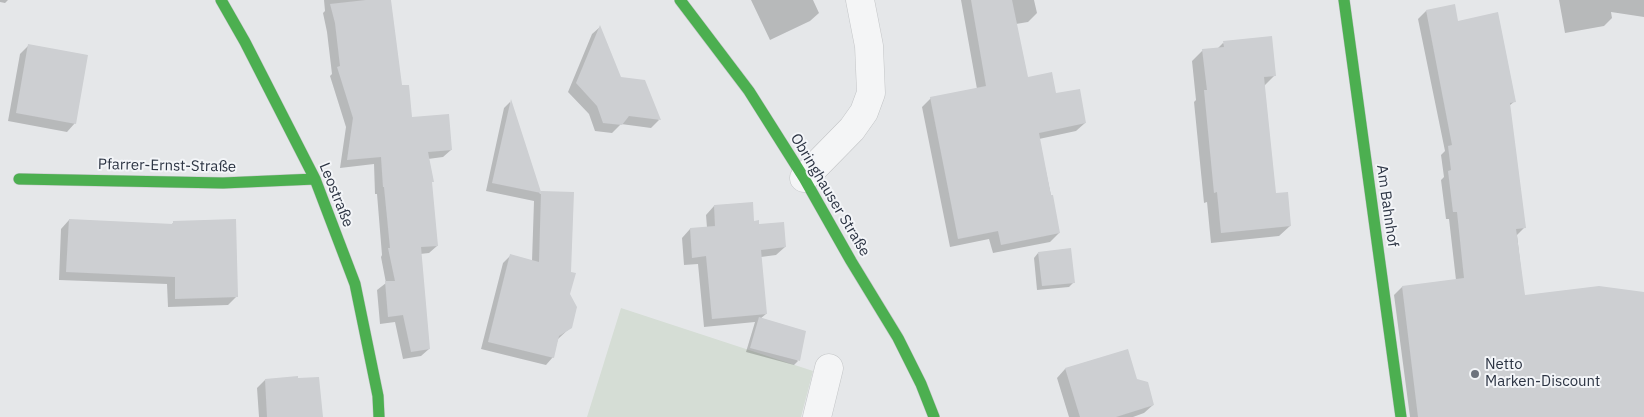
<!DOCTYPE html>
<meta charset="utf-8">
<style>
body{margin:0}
canvas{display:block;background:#e5e7e9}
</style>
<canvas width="1644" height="417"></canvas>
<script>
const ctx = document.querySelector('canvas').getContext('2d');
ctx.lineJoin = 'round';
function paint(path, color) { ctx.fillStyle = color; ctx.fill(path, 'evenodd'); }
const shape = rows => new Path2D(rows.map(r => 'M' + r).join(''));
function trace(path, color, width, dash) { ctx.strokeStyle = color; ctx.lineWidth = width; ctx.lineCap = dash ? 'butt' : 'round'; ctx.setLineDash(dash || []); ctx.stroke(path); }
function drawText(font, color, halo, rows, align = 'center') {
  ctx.font = font + ' "IBM Plex Sans",sans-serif'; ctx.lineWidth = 4; ctx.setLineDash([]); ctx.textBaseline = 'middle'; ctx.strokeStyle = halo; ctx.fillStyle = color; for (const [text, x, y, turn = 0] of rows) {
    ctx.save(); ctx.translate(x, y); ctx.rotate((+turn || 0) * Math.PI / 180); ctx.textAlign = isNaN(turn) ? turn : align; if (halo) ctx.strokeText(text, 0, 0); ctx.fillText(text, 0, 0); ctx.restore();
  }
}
const green = shape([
 [621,308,813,371,801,417,587,417]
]);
const shadow = shape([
 [0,0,8,0,5,3,0,2],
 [324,0,382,0,401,87,411,119,451,150,443,157,428,159,432,182,430,184,437,246,429,253,420,254,429,349,421,356,403,359,395,322,380,324,377,290,386,283,381,257,382,255,377,194,375,194,374,164,340,168,346,127,330,76,332,74,327,32,323,13,325,11],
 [751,0,813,0,819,13,810,21,770,40],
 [961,0,1034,0,1037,13,1028,22,1016,24,1027,79,1055,95,1085,123,1076,131,1039,139,1059,233,1050,242,993,253,989,239,950,247,922,107,931,98,977,89],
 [1559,0,1644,0,1644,17,1611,12,1612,18,1604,26,1565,33],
 [1426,11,1457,22,1515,101,1509,106,1525,227,1517,235,1524,296,1644,293,1644,417,1410,417,1394,295,1402,287,1456,280,1449,219,1446,219,1441,180,1444,177,1441,155,1445,151,1418,19],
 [600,27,620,78,659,120,651,128,621,124,612,133,595,131,589,114,568,92,592,34],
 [1223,43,1275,75,1264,86,1275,194,1290,226,1279,236,1211,243,1207,202,1204,203,1194,102,1196,100,1192,61,1203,50,1217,49],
 [28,46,75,123,67,132,8,121,20,54],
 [510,102,540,194,542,192,569,294,571,327,558,339,553,357,546,365,481,349,503,263,510,256,532,261,534,201,486,191,504,108],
 [714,206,753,222,785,247,776,255,761,257,766,314,760,319,798,361,794,365,746,352,755,322,704,327,698,264,684,265,682,238,690,229,707,228,706,215],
 [69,220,171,225,174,222,237,296,228,305,168,307,167,284,59,280,61,229],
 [1038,253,1073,283,1069,287,1037,290,1034,258],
 [1065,369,1136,380,1153,405,1144,413,1133,417,1069,417,1057,378],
 [265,380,322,417,259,417,257,388]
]);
const building = shape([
 [366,0,391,0,402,85,409,85,412,117,449,114,452,150,428,152,434,182,432,182,438,246,421,247,430,349,411,352,403,315,388,317,385,281,395,281,388,248,390,248,384,187,383,187,381,157,347,160,353,118,337,67,340,66,335,23,330,4],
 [971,0,1012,0,1028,77,1052,72,1056,93,1080,89,1086,123,1039,133,1051,195,1053,195,1060,233,1001,245,998,231,958,239,930,97,986,86],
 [1455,4,1458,21,1498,12,1516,102,1510,103,1526,228,1516,229,1525,295,1599,286,1644,292,1644,417,1418,417,1402,286,1464,278,1457,212,1453,212,1448,171,1451,170,1448,146,1452,145,1426,10],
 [600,25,621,77,645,80,661,120,629,116,622,125,603,123,597,106,576,83],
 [1272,36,1276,76,1264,77,1276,193,1288,192,1291,226,1221,233,1217,192,1214,193,1204,90,1207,90,1202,49,1224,47,1223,41],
 [28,44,88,55,76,124,16,113],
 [511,99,541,192,541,191,574,192,571,272,576,273,570,294,577,307,572,328,559,336,554,358,488,342,510,254,539,262,541,193,492,183],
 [753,202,754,221,759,220,759,224,784,222,786,247,761,250,767,314,712,319,706,256,692,258,690,228,715,226,714,205],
 [69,219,173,224,173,221,236,219,238,297,175,299,175,277,66,272],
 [1071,248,1075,283,1042,286,1038,252],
 [759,317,806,331,800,361,750,348],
 [1128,349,1137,379,1148,382,1154,405,1116,417,1080,417,1065,368],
 [298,376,298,378,319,377,323,417,267,417,265,379]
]);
const street = shape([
 [804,178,852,129,864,112,871,93,869,46,860,0],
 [817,417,829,368]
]);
const fast = shape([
 [221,0,245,42,315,179,355,284,378,396,379,417],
 [680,0,749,91,804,178,851,261,898,338,921,384,934,417],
 [1344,0,1401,417],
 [19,179,223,183,315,179]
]);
const markers = [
 [1475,374,5,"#6d737d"]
];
const streetNames = [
 ["Pfarrer-Ernst-Straße",167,166,1],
 ["Leostraße",336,195,68],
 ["Obringhauser Straße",830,195,59],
 ["Am Bahnhof",1387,206,82]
];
const poiNames = [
 ["Netto",1485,365],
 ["Marken-Discount",1485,382]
];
paint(green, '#d5ddd5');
paint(shadow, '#0003');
paint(building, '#cdcfd2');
trace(street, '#c3c5c7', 29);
trace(fast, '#c3c5c7', 12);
trace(street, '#f4f5f6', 28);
trace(fast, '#4caf50', 11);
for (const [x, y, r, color] of markers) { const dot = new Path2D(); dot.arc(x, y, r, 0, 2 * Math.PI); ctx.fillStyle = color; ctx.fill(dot); trace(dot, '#f3f5f8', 2); }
drawText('15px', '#2c3443', '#f3f5f8', streetNames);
drawText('15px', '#2c3443', '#f3f5f8', poiNames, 'left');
</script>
